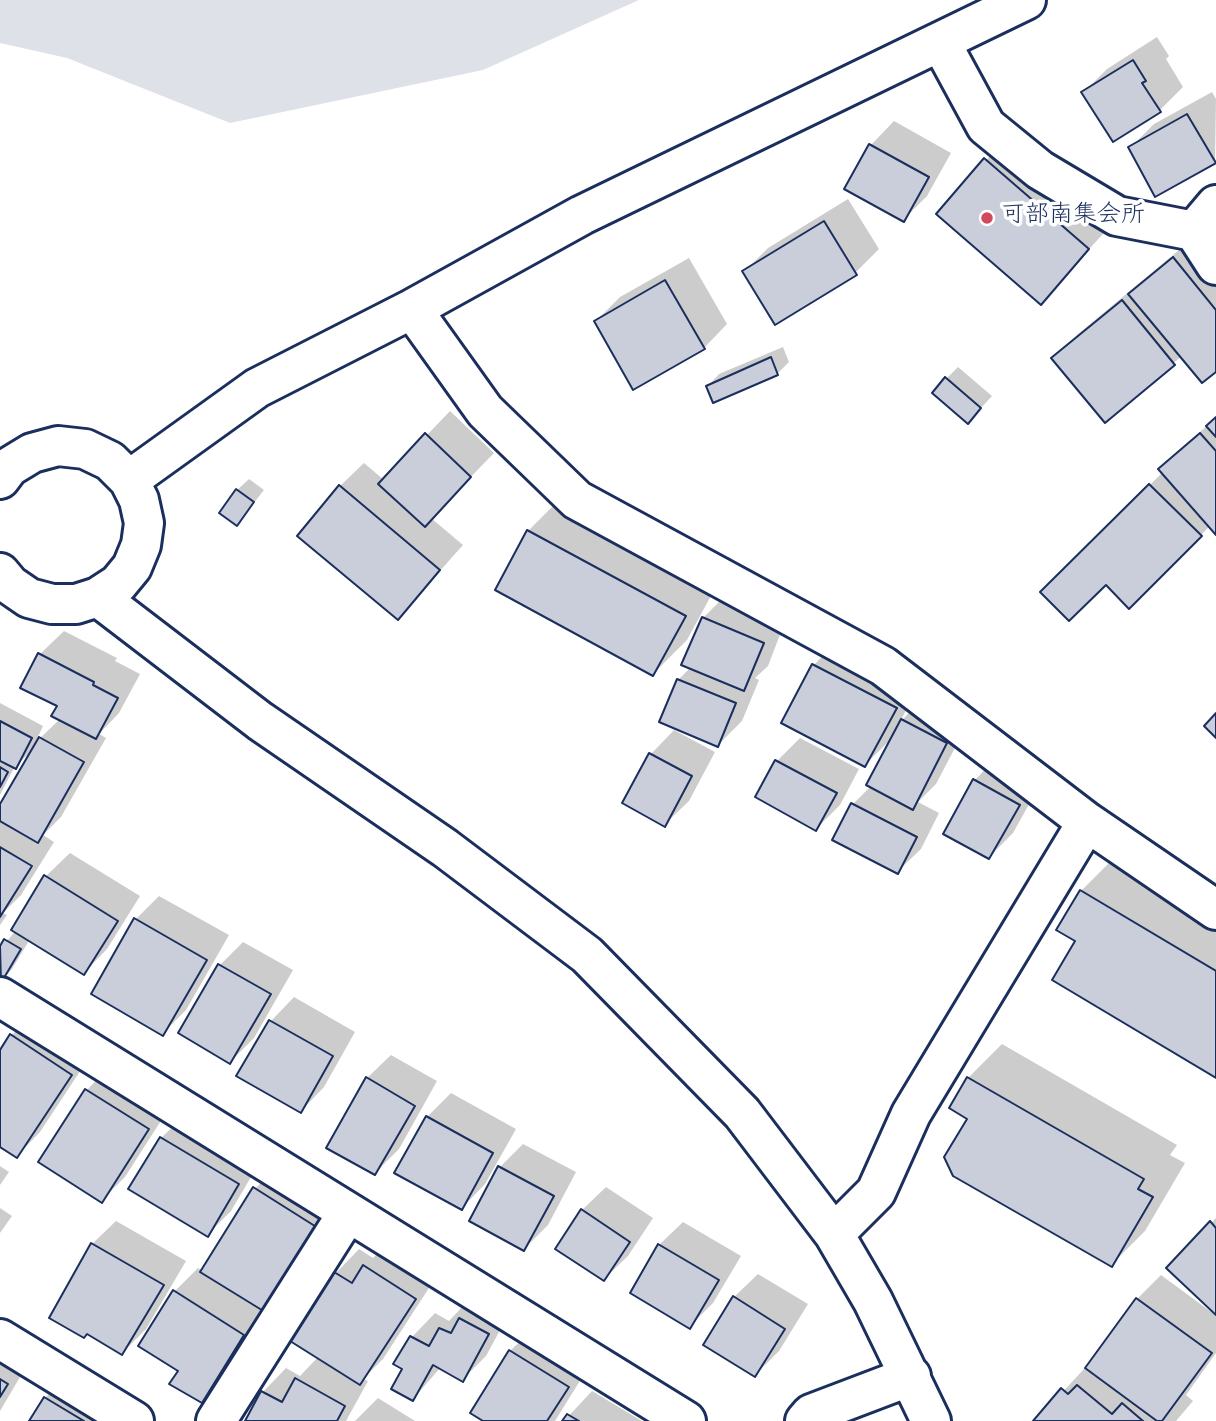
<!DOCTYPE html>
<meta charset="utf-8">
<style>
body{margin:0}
canvas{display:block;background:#fff}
</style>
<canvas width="1216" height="1421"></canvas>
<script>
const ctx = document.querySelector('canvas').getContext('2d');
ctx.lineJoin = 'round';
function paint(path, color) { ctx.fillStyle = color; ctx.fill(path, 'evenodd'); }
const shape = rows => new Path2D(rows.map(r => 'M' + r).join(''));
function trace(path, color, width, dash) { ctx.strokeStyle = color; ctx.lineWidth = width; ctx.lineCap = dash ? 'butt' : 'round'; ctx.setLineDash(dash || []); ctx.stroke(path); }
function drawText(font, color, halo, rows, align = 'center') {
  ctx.font = font + ' Dekko,"Klee One",sans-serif'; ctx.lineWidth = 7; ctx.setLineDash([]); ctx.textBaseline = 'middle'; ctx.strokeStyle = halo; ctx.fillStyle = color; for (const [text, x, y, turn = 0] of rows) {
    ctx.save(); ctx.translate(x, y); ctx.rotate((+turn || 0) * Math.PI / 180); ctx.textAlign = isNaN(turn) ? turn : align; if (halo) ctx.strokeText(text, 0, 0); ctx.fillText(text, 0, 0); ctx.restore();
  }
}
const green = shape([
 [0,0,639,0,483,70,230,123,67,58,0,43]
]);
const shadow = shape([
 [1157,37,1169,56,1166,59,1183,87,1159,111,1084,92,1107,69],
 [1212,92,1216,99,1215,161,1130,148,1154,124],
 [894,121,951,153,927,196,903,220,871,145],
 [1009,135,1112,224,1041,302,938,214],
 [848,199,879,249,855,273,744,272,768,248],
 [1197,235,1216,258,1216,370,1182,356,1105,420,1054,358,1077,335],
 [689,258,727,324,704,348,596,321,620,297],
 [783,347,789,362,777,374,708,386,719,374],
 [958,367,992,396,968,422,946,379],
 [450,411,494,453,431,518,463,545,398,618,340,486,364,463,384,480],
 [1216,418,1216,533,1210,526,1129,606,1106,583,1042,592,1163,472,1160,469,1184,446],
 [249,479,264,490,237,524,237,490],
 [562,497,719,581,687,640,653,674,528,531],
 [727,594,786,619,768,666,755,678,759,680,742,721,718,745,678,680,691,667,703,618],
 [64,631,117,658,115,661,140,674,119,713,99,734,106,738,61,817,43,835,54,842,21,895,3,913,7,915,0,925,0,808,31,752,15,766,0,795,0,703,43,726,35,743,60,719,59,705,40,654],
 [837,641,919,684,900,722,926,696,970,719,936,784,918,802,939,813,921,849,897,872,853,804,871,786,891,739,865,765,784,722,814,665],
 [674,730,715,752,689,801,665,824,651,754],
 [800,738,859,769,840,805,816,829,777,761],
 [998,756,1042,781,1013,833,989,857,946,833,975,780],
 [70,853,140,896,107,949,84,973,30,939,12,969,1,981,0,950,16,930,46,876],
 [1115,857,1216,917,1216,1076,1078,940,1081,891],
 [159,896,229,935,186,1010,162,1034,136,919],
 [243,942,293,970,254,1038,230,1062,219,966],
 [294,997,355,1032,324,1087,301,1111,239,1076,271,1021],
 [35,1012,94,1050,40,1132,17,1156,0,1145,0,1053,12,1035],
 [1002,1044,1177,1145,1170,1155,1185,1163,1145,1231,1111,1265,969,1118,968,1078],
 [391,1055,437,1081,399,1149,375,1173,367,1078],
 [110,1066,171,1105,125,1177,101,1201,40,1162,87,1090],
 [451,1093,516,1129,485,1184,462,1208,427,1117],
 [185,1115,261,1160,231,1211,207,1235,161,1138],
 [523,1144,576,1172,548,1225,524,1249,500,1167],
 [278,1165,341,1204,225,1377,201,1401,180,1370,174,1292,198,1268,203,1271,255,1189],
 [0,1166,9,1172,0,1185],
 [606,1187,653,1218,628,1256,604,1279,582,1210],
 [0,1208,12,1216,0,1233],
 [1216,1218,1216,1353,1186,1395,1193,1401,1176,1421,1036,1421,1094,1358,1137,1299,1161,1275,1214,1314,1168,1268],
 [116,1221,186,1261,146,1329,122,1353,87,1332,92,1244],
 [683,1222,741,1256,713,1303,690,1326,659,1245],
 [388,1243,438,1274,383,1359,363,1379,368,1381,346,1421,247,1421,263,1392,286,1368,300,1376,318,1357,293,1341,336,1273,359,1249,373,1258],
 [758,1274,808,1304,779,1351,755,1375,734,1297],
 [464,1305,511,1310,486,1356,462,1380,441,1367,413,1399,405,1368,396,1364,412,1337,435,1313,449,1321],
 [534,1328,591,1363,555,1421,487,1421,510,1351],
 [0,1342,30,1360,0,1411],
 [69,1374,110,1399,97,1421,31,1421,45,1398],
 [592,1391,642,1421,564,1421],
 [378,1398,415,1421,355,1421]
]);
const building = shape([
 [1133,60,1146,81,1142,83,1161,112,1113,142,1081,92,1133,60],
 [1187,114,1216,163,1155,197,1128,147,1187,114],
 [869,144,929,177,904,222,844,189,869,144],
 [984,158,1089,249,1041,305,936,214,984,158],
 [824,221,857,275,775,325,742,271,824,221],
 [1173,257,1216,310,1216,372,1202,383,1128,294,1173,257],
 [665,280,705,349,633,390,594,321,665,280],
 [1122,300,1175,365,1105,423,1051,358,1122,300],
 [771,357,778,375,713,403,706,386,771,357],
 [945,377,981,408,968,424,932,393,945,377],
 [1216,417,1216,437,1206,426,1216,417],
 [425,433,471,477,425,527,378,484,425,433],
 [1200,433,1216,451,1216,535,1158,469,1200,433],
 [1149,484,1202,536,1129,609,1106,585,1069,621,1040,592,1149,484],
 [339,485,440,570,398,620,297,536,339,485],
 [236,489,254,502,237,526,219,513,236,489],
 [527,530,686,616,653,676,495,590,527,530],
 [702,617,764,643,744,691,681,665,702,617],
 [38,653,94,682,93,685,118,698,96,739,51,716,57,706,20,688,38,653],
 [812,664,897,708,865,767,781,723,812,664],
 [677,679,736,703,718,747,659,722,677,679],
 [1216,713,1216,738,1204,726,1216,713],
 [901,719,947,743,913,810,866,785,901,719],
 [0,721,32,738,16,769,0,761,0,721],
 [39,737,84,762,38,843,0,821,0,804,39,737],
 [649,753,692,776,665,827,622,803,649,753],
 [775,760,837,793,816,831,755,797,775,760],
 [0,767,8,772,0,787,0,767],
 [973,779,1020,805,989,859,943,834,973,779],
 [851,803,917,837,898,874,832,840,851,803],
 [0,847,32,866,0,917,0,847],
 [44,875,118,921,84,975,11,930,44,875],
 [1080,890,1216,971,1216,1078,1052,980,1075,941,1056,930,1080,890],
 [134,918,207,960,163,1036,91,994,134,918],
 [4,939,21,949,1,983,0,946,4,939],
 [218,964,271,994,230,1064,178,1033,218,964],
 [269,1020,333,1056,301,1113,236,1076,269,1020],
 [10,1034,72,1075,17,1158,0,1147,0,1050,10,1034],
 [366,1077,415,1106,375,1175,326,1148,366,1077],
 [967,1077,1144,1179,1138,1189,1153,1197,1112,1267,953,1176,944,1157,967,1119,949,1108,967,1077],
 [85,1089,149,1129,102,1203,38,1162,85,1089],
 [426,1116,493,1153,462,1210,394,1173,426,1116],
 [160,1137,239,1184,208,1237,128,1189,160,1137],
 [498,1166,554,1196,524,1251,469,1221,498,1166],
 [253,1187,318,1228,265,1312,200,1272,253,1187],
 [581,1209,630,1242,604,1281,555,1249,581,1209],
 [1210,1221,1216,1228,1216,1315,1166,1268,1210,1221],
 [91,1243,164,1285,122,1355,87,1334,84,1338,49,1318,91,1243],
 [658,1244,719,1280,690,1329,630,1293,658,1244],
 [363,1265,416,1299,360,1385,290,1341,334,1272,352,1283,363,1265],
 [173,1290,244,1335,202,1403,169,1384,178,1371,138,1346,173,1290],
 [733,1296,785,1329,755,1377,703,1345,733,1296],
 [1136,1298,1212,1353,1162,1421,1157,1421,1085,1368,1136,1298],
 [459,1318,489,1334,463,1382,433,1365,413,1401,391,1389,402,1369,393,1364,410,1336,429,1346,439,1328,451,1333,459,1318],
 [509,1350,569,1387,547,1421,483,1421,470,1413,509,1350],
 [295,1378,345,1406,337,1421,245,1421,261,1391,282,1402,295,1378],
 [0,1379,8,1384,0,1397,0,1379],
 [1077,1385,1112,1414,1122,1403,1143,1421,1033,1421,1061,1388,1068,1394,1077,1385],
 [44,1397,84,1421,29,1421,44,1397],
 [567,1414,579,1421,562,1421,567,1414]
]);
const minor = shape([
 [941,43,986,126,1040,170,1117,216,1194,231,1216,205],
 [1194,231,1216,265],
 [412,309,485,411,577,500,883,666,1087,822,1216,910],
 [0,479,9,467,32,453,58,446,85,449,110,461,129,480,139,500,144,523,141,545,132,567,118,584,98,597,76,604,52,604,29,598,10,585,0,573],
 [129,480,257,388,412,309,582,215,1026,0],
 [98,597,260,721,445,848,587,955,742,1113,834,1234,873,1301,931,1421],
 [0,997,686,1421],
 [834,1234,876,1192,911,1114,1087,822],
 [0,1339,134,1421],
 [216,1421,347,1214],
 [805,1421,811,1414,911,1376]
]);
const markers = [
 [987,218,7,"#d1495b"]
];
const poiNames = [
 ["可部南集会所",1001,218]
];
paint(green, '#dee1e7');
paint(shadow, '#0003');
paint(building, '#caceda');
trace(building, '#1b2f5e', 2);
trace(minor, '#1b2f5e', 44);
trace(minor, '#fff', 38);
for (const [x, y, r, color] of markers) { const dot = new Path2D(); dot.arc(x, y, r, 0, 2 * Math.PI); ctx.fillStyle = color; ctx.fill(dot); trace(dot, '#fff', 2.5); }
drawText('24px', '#1b2f5e', '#fff', poiNames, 'left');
</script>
